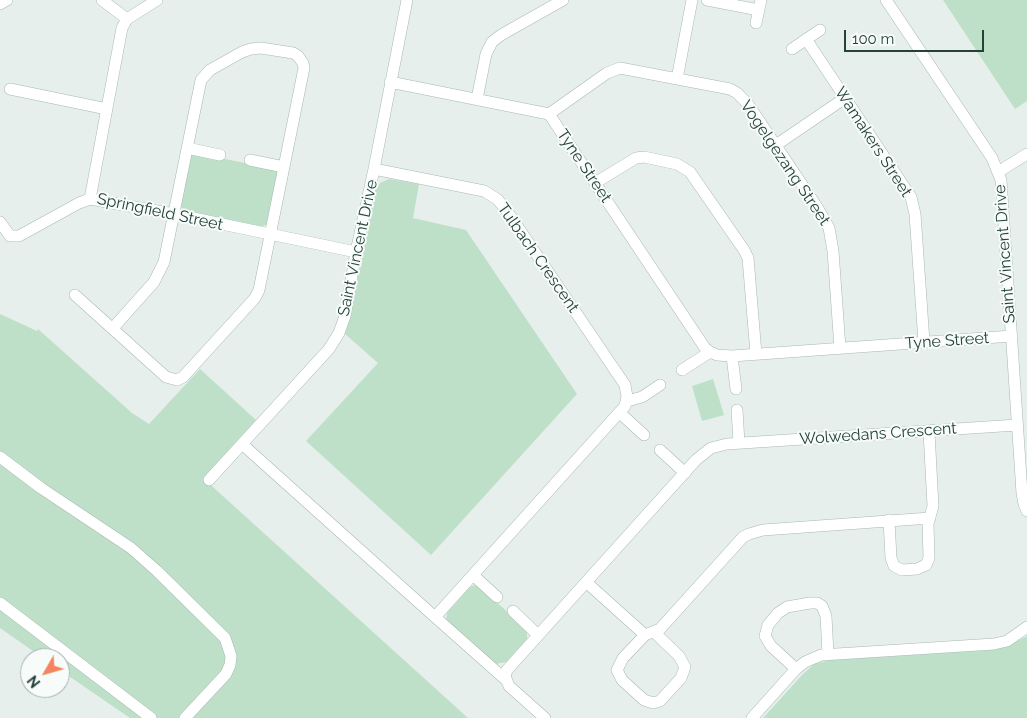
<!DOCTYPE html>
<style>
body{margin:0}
#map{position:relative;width:1027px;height:718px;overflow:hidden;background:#e6efeb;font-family:Raleway,sans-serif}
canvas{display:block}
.north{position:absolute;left:20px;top:648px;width:50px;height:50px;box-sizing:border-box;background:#f7fbf9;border:1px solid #a3b1ad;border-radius:50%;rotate:232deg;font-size:14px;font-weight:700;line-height:20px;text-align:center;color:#24423a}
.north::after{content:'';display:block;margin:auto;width:18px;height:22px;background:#f4845f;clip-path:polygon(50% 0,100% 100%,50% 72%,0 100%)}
.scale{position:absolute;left:844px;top:30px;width:140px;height:22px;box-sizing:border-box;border:2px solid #24423a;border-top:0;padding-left:6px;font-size:15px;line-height:18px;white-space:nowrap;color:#24423a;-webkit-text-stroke:4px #f7fbf9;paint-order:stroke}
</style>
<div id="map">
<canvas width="1027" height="718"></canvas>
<div class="north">N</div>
<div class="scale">100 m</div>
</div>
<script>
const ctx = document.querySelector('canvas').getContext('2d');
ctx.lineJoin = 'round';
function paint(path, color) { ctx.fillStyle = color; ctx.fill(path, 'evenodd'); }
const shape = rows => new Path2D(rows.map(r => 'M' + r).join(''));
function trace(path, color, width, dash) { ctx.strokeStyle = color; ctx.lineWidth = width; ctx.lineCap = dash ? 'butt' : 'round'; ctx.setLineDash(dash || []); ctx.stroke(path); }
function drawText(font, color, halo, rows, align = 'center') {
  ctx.font = font + ' Raleway,sans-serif'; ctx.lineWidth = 4; ctx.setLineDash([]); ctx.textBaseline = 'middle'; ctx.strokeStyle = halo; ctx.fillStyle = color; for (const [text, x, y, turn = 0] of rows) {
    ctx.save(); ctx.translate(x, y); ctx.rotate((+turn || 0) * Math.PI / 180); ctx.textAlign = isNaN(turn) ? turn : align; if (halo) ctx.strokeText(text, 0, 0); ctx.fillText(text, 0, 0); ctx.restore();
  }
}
const green = shape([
 [943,0,1027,0,1027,101,1015,109],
 [191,152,279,170,266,225,259,227,185,211,182,209,181,206],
 [389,179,419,184,413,218,466,230,577,394,431,555,306,441,378,363,345,334,350,316,376,189,380,183],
 [0,314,37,331,38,329,132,413,149,424,200,369,256,420,203,478,468,718,130,718,60,670,60,658,43,658,0,628],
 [713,379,724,415,702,421,692,386],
 [477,584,527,630,527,639,506,662,496,664,446,620,447,613,470,587],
 [1027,636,1027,718,763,718,803,674,814,664,830,660,991,650,1006,647]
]);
const minor = shape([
 [102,0,127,19],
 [707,0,759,10],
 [886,0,992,158,1001,180,1022,493,1024,504,1027,511],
 [0,4,7,0],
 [756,23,761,0],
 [806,39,911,197,915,214,924,342],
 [792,49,820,30],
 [677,79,692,0],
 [390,82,549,114,705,348,710,352,717,355,732,356,1012,336],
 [10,89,107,109],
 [477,99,486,54,492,42,501,35,563,0],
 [549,114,607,73,620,68,730,89,737,93,748,104,817,207,829,228,833,251,840,348],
 [776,145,845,98],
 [187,148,220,155],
 [250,160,284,167],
 [998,172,1027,154],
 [595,183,636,158,644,157,677,164,690,172,744,250,748,258,756,354],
 [90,199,122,28,127,19,157,0],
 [0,222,10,236,19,236,79,203,90,199,174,214,356,252],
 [75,295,166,377,177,380,183,377,255,298,259,290,304,68,303,63,298,56,293,53,261,48,251,49,242,52,210,70,201,80,164,262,154,282,113,328],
 [732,356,736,389],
 [682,370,710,352],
 [627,401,642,397,660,385],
 [737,410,739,443],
 [620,413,644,435],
 [242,444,435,617,625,406,627,397,625,385,505,208,497,199,484,191,374,169],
 [660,450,685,473],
 [0,457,41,488,131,548,157,571,225,638,231,656,230,665,226,674,185,718],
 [209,480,329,349,339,333,345,316,356,252,374,169,407,0],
 [889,520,891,558,894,566,902,570,917,569,926,565,929,558,928,524,933,506,929,432],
 [473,575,497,597],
 [586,582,645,635,660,629,743,537,749,534,763,530,930,518],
 [0,603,151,718],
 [513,611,538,635],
 [435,617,506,680],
 [645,635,623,658,617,670,622,680,644,700,653,703,660,701,681,678,685,667,679,656,654,632],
 [796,669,771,646,765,636,768,625,778,613,787,607,810,603,817,603,822,606,826,616,828,654],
 [545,718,509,686,505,676,507,670,696,460,711,448,727,444,1017,425],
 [752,718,796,669,805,662,821,655,994,644,1007,641,1027,627]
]);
const streetNames = [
 ["Wamakers Street",873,142,57],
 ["Vogelgezang Street",785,163,56],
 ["Tyne Street",584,166,56],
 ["Springfield Street",160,212,12],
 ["Saint Vincent Drive",358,248,-78],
 ["Saint Vincent Drive",1005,254,-94],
 ["Tulbach Crescent",538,258,55],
 ["Tyne Street",947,341,-4],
 ["Wolwedans Crescent",878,434,-4]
];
paint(green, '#bfe0c8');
trace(minor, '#a8b8b2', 12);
trace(minor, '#fff', 11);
drawText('16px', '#24423a', '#f7fbf9', streetNames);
</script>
